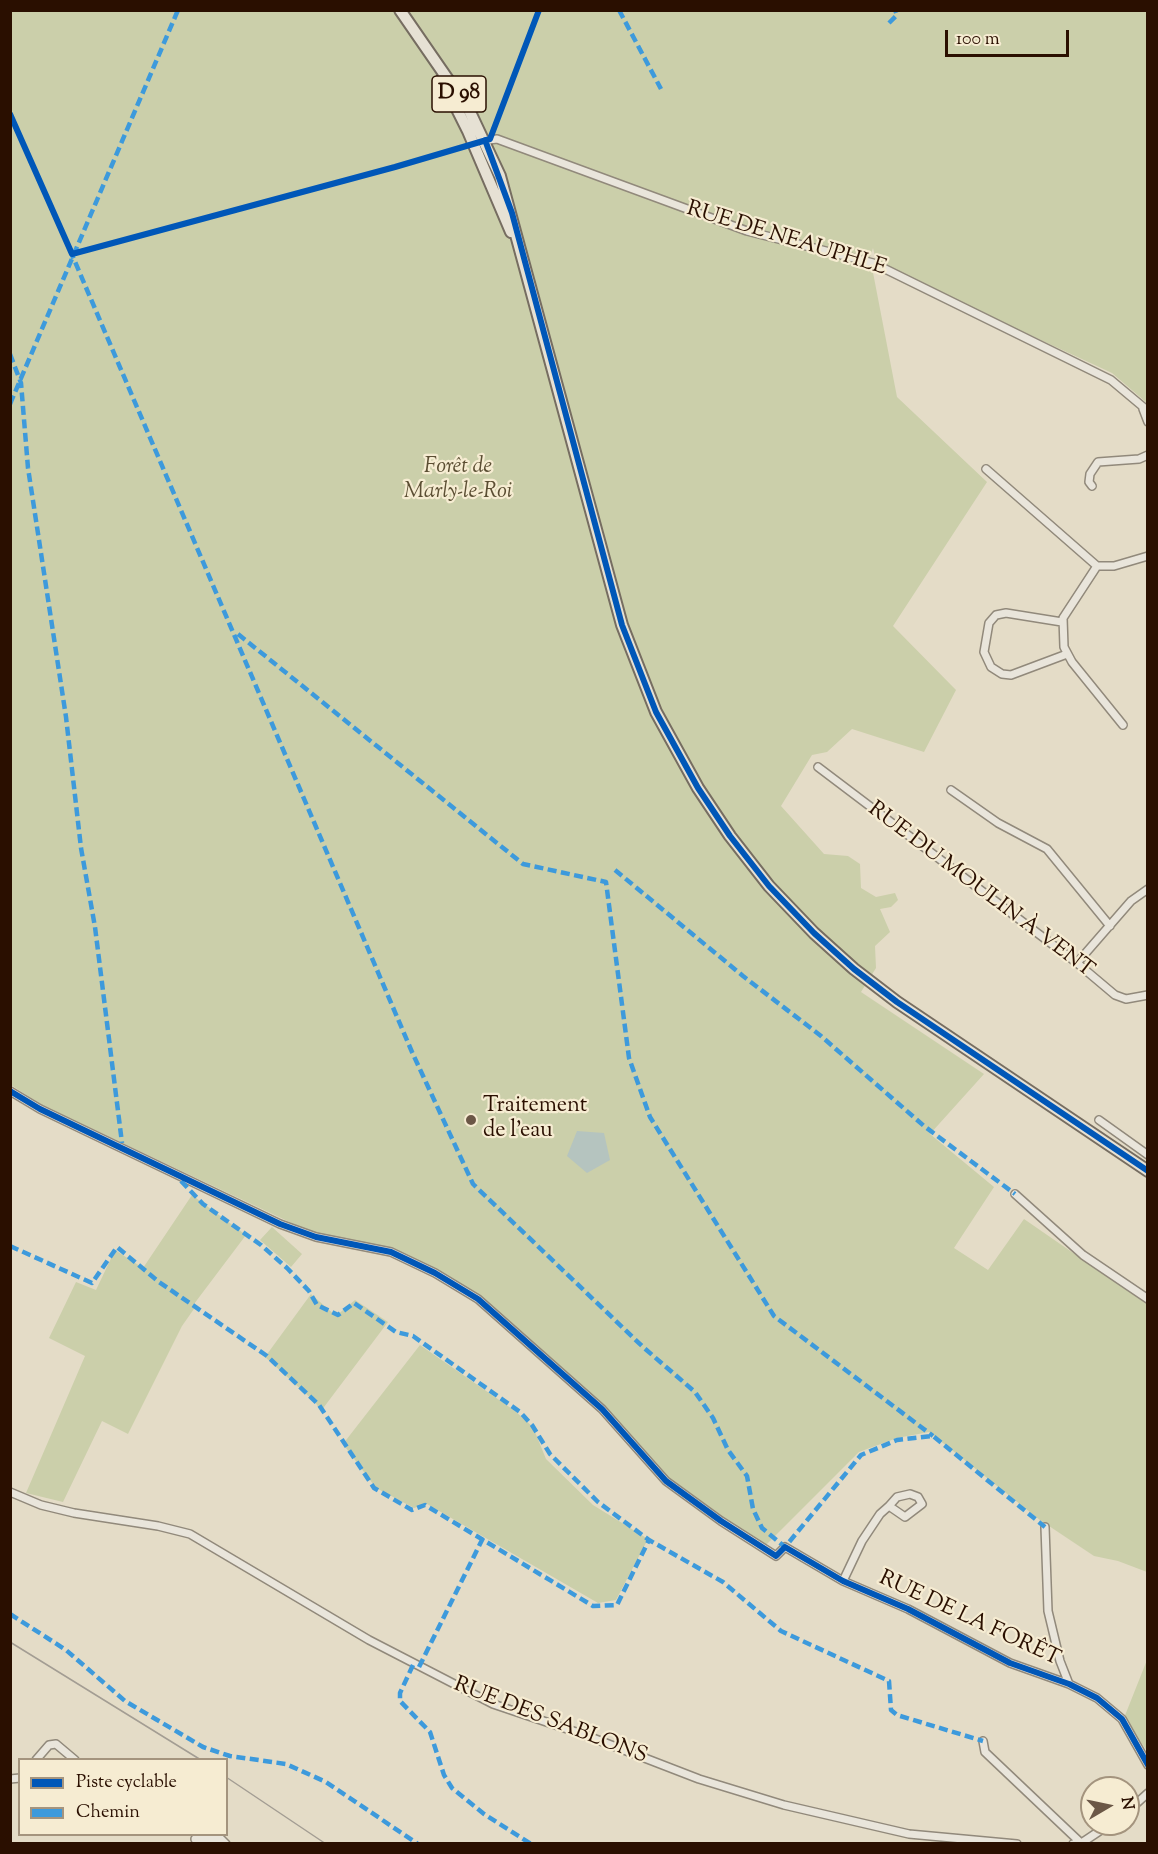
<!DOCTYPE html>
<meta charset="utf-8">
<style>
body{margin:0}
#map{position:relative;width:1158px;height:1854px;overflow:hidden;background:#e4dcc7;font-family:"Sorts Mill Goudy",serif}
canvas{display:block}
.frame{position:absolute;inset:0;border:12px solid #2a0f00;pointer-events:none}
.legend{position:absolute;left:18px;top:1758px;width:210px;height:78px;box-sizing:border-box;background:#f6ecd2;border:2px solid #a4947e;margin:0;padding:8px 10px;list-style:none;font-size:18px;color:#2a0f00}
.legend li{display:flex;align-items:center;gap:12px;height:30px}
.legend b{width:30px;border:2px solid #a4947e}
.north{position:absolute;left:1080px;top:1776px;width:60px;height:60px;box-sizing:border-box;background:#f6ecd2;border:2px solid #a4947e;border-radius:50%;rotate:81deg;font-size:16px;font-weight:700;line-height:24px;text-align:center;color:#2a0f00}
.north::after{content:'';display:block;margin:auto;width:21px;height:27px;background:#6b5746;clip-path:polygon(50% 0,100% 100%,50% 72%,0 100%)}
.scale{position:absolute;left:945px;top:30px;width:124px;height:27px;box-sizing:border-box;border:3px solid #2a0f00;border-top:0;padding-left:8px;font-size:18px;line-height:21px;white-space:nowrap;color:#2a0f00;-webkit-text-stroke:4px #f6ecd2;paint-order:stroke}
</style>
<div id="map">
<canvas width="1158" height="1854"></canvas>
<div class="frame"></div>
<ul class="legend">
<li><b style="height:8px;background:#0057b8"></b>Piste cyclable</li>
<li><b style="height:8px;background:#3d9adc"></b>Chemin</li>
</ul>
<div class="north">N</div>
<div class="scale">100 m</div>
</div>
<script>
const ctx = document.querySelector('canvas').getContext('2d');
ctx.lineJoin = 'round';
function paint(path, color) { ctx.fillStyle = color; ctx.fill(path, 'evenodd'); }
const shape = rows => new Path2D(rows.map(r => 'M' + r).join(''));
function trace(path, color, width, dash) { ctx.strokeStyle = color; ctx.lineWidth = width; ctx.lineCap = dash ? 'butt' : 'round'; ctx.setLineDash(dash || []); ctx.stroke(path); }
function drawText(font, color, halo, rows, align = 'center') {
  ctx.font = font + ' "Sorts Mill Goudy",serif'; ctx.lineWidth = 4.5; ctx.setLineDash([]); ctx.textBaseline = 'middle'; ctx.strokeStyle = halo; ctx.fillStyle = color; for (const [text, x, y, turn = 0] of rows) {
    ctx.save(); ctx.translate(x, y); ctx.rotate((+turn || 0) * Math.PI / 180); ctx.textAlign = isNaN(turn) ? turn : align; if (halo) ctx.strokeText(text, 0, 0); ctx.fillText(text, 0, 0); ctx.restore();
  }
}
const green = shape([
 [10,11,1147,11,1147,403,1112,373,877,264,873,248,870,257,897,397,987,482,893,626,956,690,924,752,852,729,827,752,812,755,781,806,824,854,848,856,860,864,861,888,876,897,895,893,898,900,891,907,880,909,890,932,875,946,876,968,861,992,984,1074,930,1134,994,1187,954,1248,988,1270,1024,1219,1147,1304,1147,1572,1118,1561,1094,1556,1040,1520,929,1432,897,1438,859,1452,764,1547,663,1475,603,1404,480,1295,399,1251,317,1235,42,1105,11,1085],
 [192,1195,246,1235,194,1304,196,1306,182,1326,128,1434,102,1421,63,1502,26,1493,85,1356,49,1338,76,1282,96,1290,115,1250,143,1268],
 [272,1227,302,1254,291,1267,260,1240],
 [311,1294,336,1316,355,1300,388,1322,321,1411,315,1402,265,1357],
 [420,1345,515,1411,533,1427,546,1459,593,1505,648,1539,616,1600,598,1603,427,1504,414,1508,376,1488,343,1444],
 [1147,1660,1147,1751,1124,1718]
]);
const water = shape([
 [577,1131,604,1133,610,1160,587,1173,567,1156]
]);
const street = shape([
 [481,141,497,139,747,231,873,263,1111,380,1148,411],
 [1143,409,1148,422],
 [986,469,1097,566,1114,566,1148,556],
 [1092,486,1089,482,1090,474,1098,462,1139,459,1148,455],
 [1097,566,1063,618,1064,647,1072,662,1123,725],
 [1062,622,1006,613,996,615,989,623,984,652,991,667,1002,674,1011,675,1067,654],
 [818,767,1077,963,1115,995,1126,999,1148,995],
 [951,790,998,823,1047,849,1110,926],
 [1077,963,1131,901,1148,889],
 [10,1091,40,1109,280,1224,316,1237,391,1252,435,1273,478,1299,602,1409,666,1481,721,1521,776,1556,785,1547,843,1581,908,1609,1010,1663,1069,1684,1097,1698,1122,1719,1148,1765],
 [1099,1120,1148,1155],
 [1015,1194,1083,1255,1148,1299],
 [10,1492,41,1505,74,1513,158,1526,190,1534,369,1640,493,1704,585,1735,699,1779,784,1805,909,1834,1017,1844],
 [1045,1527,1048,1611,1060,1661,1069,1684],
 [843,1581,862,1541,880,1514,889,1506,905,1517,922,1504,918,1497,910,1494,897,1497,889,1506],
 [983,1741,985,1752,1082,1844],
 [36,1760,49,1745,56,1744,75,1760],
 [10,1779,20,1778],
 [1128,1811,1148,1793],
 [195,1839,221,1839,226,1844],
 [1073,1844,1083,1842,1110,1824]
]);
const primary = shape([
 [400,10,469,110,500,176,622,625,656,712,698,788,730,836,769,886,814,933,854,969,897,1002,1148,1171],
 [442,79,468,131,511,232]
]);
const tram = shape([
 [10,1642,201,1760],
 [226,1777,326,1844]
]);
const quiet = shape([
 [619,10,661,89],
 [889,23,897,15,895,10],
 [70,250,412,1052,473,1184,643,1347,695,1392,713,1418,728,1450,747,1476,753,1509,762,1528,785,1547,861,1455,897,1440,933,1436,1045,1527],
 [10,354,21,383,28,468,66,717,81,848,95,927,122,1143],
 [10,404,178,10],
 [238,634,523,864,606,882,629,1058,650,1117,774,1316,933,1436],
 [615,870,743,976,821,1036,924,1126,1015,1194],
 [181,1181,203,1204,261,1245,287,1268,309,1291,317,1305,338,1315,354,1303,396,1332,413,1336,520,1412,532,1425,550,1454,598,1502,649,1540],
 [10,1246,92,1283,117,1247,159,1282,267,1356,319,1405,374,1488,412,1510,425,1505,593,1606,617,1605,649,1540,723,1582,781,1631,889,1681,891,1710,897,1715,983,1741],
 [10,1614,66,1650,125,1701,203,1747,230,1756,286,1764,326,1782,418,1844],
 [413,1665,400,1693,400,1701,430,1732,444,1775,452,1788,484,1814,531,1844],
 [419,1667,483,1538]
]);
const cycleway = shape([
 [10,114,72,254,395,167,490,139,539,10],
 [485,140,512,213,622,625,656,712,698,788,730,836,769,886,814,933,854,969,897,1002,1148,1171],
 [10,1091,40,1109,280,1224,316,1237,391,1252,435,1273,478,1299,602,1409,666,1481,721,1521,776,1556,785,1547,843,1581,908,1609,1010,1663,1069,1684,1097,1698,1122,1719,1148,1765]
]);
const markers = [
 [471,1120,6,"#6b5746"]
];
const shields = [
 [459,94,54]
];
const shieldNames = [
 ["D 98",459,94]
];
const streetNames = [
 ["RUE DE NEAUPHLE",786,240,17],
 ["RUE DU MOULIN À VENT",980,891,37],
 ["RUE DE LA FORÊT",969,1620,25],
 ["RUE DES SABLONS",550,1722,21]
];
const parkNames = [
 ["Forêt de",458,468],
 ["Marly-le-Roi",458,493]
];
const poiNames = [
 ["Traitement",483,1107],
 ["de l'eau",483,1132]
];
paint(green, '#cbcfaa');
paint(water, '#b5c4bf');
trace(street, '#91897b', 10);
trace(primary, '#766d61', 14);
trace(street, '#e9e5db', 7);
trace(primary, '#e6e1d4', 10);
trace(tram, '#a39d93', 1.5);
trace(quiet, '#3d9adc', 4.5, [9, 4.5]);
trace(cycleway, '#0057b8', 6);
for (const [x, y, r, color] of markers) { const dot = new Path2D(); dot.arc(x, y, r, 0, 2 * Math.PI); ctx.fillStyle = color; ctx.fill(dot); trace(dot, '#f6ecd2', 2); }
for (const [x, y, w] of shields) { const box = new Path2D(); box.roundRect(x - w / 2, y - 18, w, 36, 4.5); ctx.fillStyle = '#f6ecd2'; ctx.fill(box); trace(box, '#2a0f00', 1.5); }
drawText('bold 21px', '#2a0f00', null, shieldNames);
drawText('22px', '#2a0f00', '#f6ecd2', streetNames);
drawText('italic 22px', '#5b4e33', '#f6ecd2', parkNames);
drawText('22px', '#2a0f00', '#f6ecd2', poiNames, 'left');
</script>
